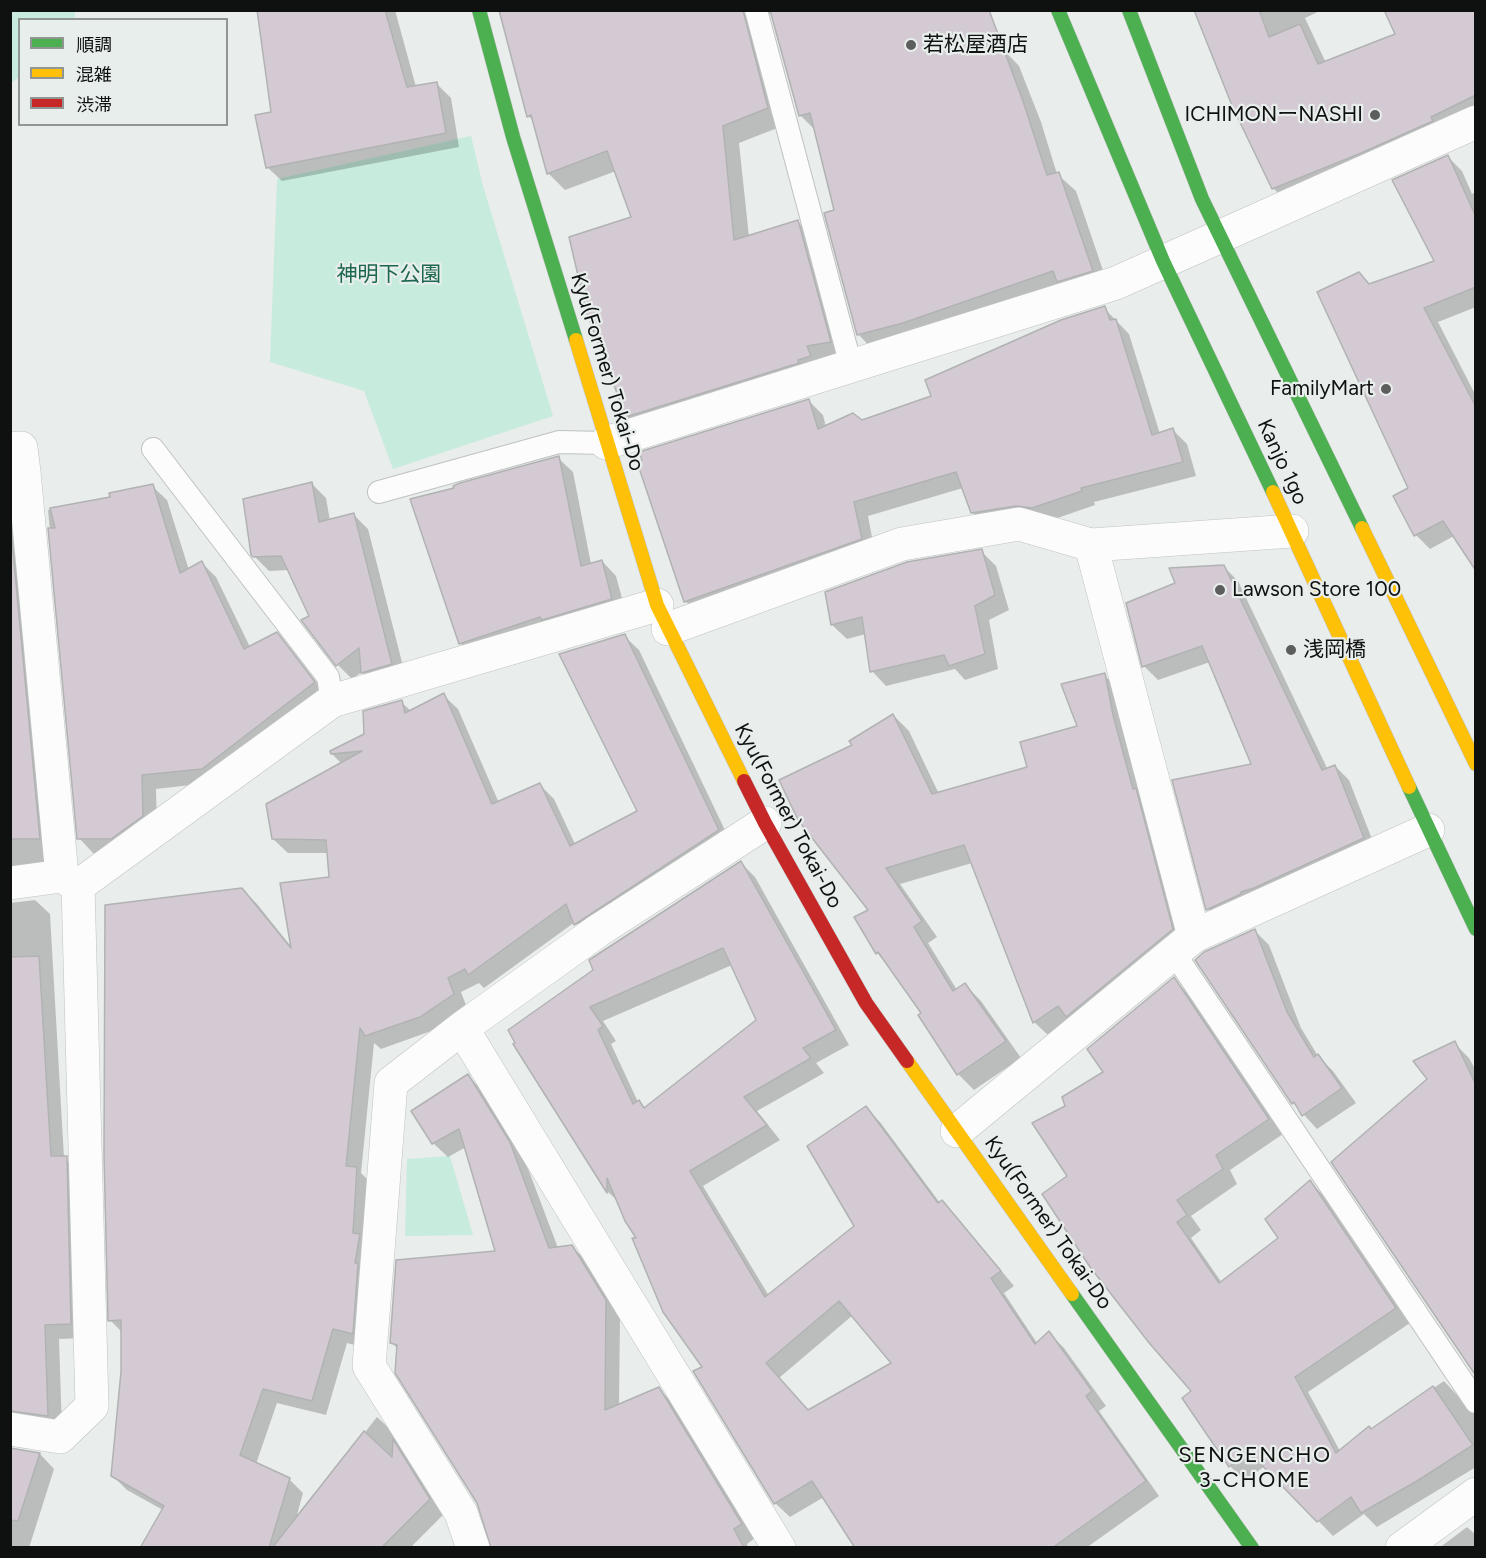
<!DOCTYPE html>
<meta charset="utf-8">
<style>
body{margin:0}
#map{position:relative;width:1486px;height:1558px;overflow:hidden;background:#e9edeb;font-family:Figtree,"Noto Sans JP",sans-serif}
canvas{display:block}
.frame{position:absolute;inset:0;border:12px solid #0f1110;pointer-events:none}
.legend{position:absolute;left:18px;top:18px;width:210px;height:108px;box-sizing:border-box;background:#e8eeeb;border:2px solid #919693;margin:0;padding:8px 10px;list-style:none;font-size:18px;color:#0f1110}
.legend li{display:flex;align-items:center;gap:12px;height:30px}
.legend b{width:30px;border:2px solid #919693}
</style>
<div id="map">
<canvas width="1486" height="1558"></canvas>
<div class="frame"></div>
<ul class="legend">
<li><b style="height:8px;background:#4caf50"></b>順調</li>
<li><b style="height:8px;background:#ffc107"></b>混雑</li>
<li><b style="height:8px;background:#c62828"></b>渋滞</li>
</ul>
</div>
<script>
const ctx = document.querySelector('canvas').getContext('2d');
ctx.lineJoin = 'round';
function paint(path, color) { ctx.fillStyle = color; ctx.fill(path, 'evenodd'); }
const shape = rows => new Path2D(rows.map(r => 'M' + r).join(''));
function trace(path, color, width, dash) { ctx.strokeStyle = color; ctx.lineWidth = width; ctx.lineCap = dash ? 'butt' : 'round'; ctx.setLineDash(dash || []); ctx.stroke(path); }
function drawText(font, color, halo, rows, align = 'center') {
  ctx.font = font + ' Figtree,"Noto Sans JP",sans-serif'; ctx.lineWidth = 4.5; ctx.setLineDash([]); ctx.textBaseline = 'middle'; ctx.strokeStyle = halo; ctx.fillStyle = color; for (const [text, x, y, turn = 0] of rows) {
    ctx.save(); ctx.translate(x, y); ctx.rotate((+turn || 0) * Math.PI / 180); ctx.textAlign = isNaN(turn) ? turn : align; if (halo) ctx.strokeText(text, 0, 0); ctx.fillText(text, 0, 0); ctx.restore();
  }
}
const green = shape([
 [11,10,75,11,75,19,20,20,19,77,11,83],
 [471,136,483,186,553,416,393,469,364,391,270,362,277,179],
 [450,1156,473,1235,405,1236,407,1159]
]);
const shadow = shape([
 [259,10,395,10,416,87,436,83,451,98,459,147,282,181,267,167,272,113],
 [500,10,980,10,1002,48,1019,66,1041,122,1057,174,1076,191,1109,288,875,352,858,334,835,211,816,131,800,115,773,14,770,14,764,17,785,125,739,143,749,237,798,222,815,239,847,359,644,434,627,416,633,218,616,171,565,190,548,173,534,121,528,116],
 [1195,10,1322,10,1305,18,1326,63,1476,10,1476,119,1289,204,1273,188],
 [1448,157,1462,171,1472,194,1476,192,1476,307,1438,322,1476,396,1476,565,1454,536,1430,549,1416,535,1410,489,1370,285,1436,261],
 [1104,308,1129,334,1160,434,1173,430,1187,444,1196,476,1094,502,1095,505,1046,522,986,527,972,512,963,488,868,516,875,553,700,615,685,601,809,401,823,415,826,427,861,422,933,397],
 [558,458,573,472,591,564,602,561,616,576,626,613,475,658,460,643],
 [311,483,326,498,330,521,354,515,368,529,406,678,376,687,362,672,352,679,338,665,303,620,311,617,289,570,269,571,254,556],
 [152,486,167,500,189,570,202,563,216,577,250,647,276,634,291,649,328,697,217,782,156,789,157,830,126,853,93,853,79,838,48,510,112,498],
 [10,518,23,531,47,875,10,886],
 [981,551,996,566,1009,610,989,620,998,669,965,680,955,669,886,686,872,671,866,634,847,639,832,625],
 [1224,567,1238,581,1328,770,1335,766,1349,780,1377,852,1222,923,1208,909,1253,765,1210,662,1158,680,1144,666],
 [624,636,639,650,732,845,590,938,575,922,484,988,479,983,461,992,467,1008,434,1030,381,1049,374,1043,361,1173,371,1183,367,1348,347,1343,326,1415,277,1403,256,1464,289,1479,303,1493,297,1515,316,1491,318,1492,377,1417,392,1431,444,1514,410,1548,142,1548,163,1510,127,1490,112,1475,122,1372,123,1333,110,1320,242,889,257,904,293,949,330,878,329,853,288,853,273,839,342,764,332,754,366,735,401,702,411,711,443,695,458,709,499,803,540,785,554,799,575,844,639,812],
 [1104,675,1120,690,1188,945,1050,1037,1034,1022,972,863,900,884,937,937,928,943,957,990,965,985,981,1001,1021,1058,974,1090,958,1074,923,1013,889,965,877,953,870,910,854,746,893,715,909,731,939,794,1029,768,1079,726],
 [741,863,755,877,849,1045,816,1063,824,1073,757,1111,780,1140,703,1186,769,1296,856,1226,866,1108,880,1122,940,1203,941,1202,956,1216,1014,1286,1004,1293,1037,1343,1049,1333,1064,1348,1106,1406,1099,1411,1159,1496,1086,1548,857,1548,824,1497,790,1517,775,1503,619,1202,608,1192,515,1045,595,971],
 [732,965,758,1020,646,1109,638,1102,611,1044,616,1041,603,1021],
 [853,1315,894,1363,809,1411,779,1378],
 [35,900,50,914,64,1158,80,1172,85,1338,59,1339,62,1430,10,1431,10,903],
 [1255,931,1269,945,1301,1028,1318,1056,1333,1071,1356,1103,1317,1129,1293,1103],
 [1174,979,1188,994,1283,1134,1230,1170,1237,1184,1191,1216,1201,1230,1191,1238,1222,1283,1280,1238,1310,1182,1325,1197,1410,1323,1308,1392,1340,1451,1444,1381,1476,1416,1476,1467,1377,1527,1364,1514,1333,1536,1265,1466,1245,1481,1230,1466,1184,1398,1193,1391,1069,1176,1067,1106,1105,1073],
 [1454,1043,1469,1058,1476,1071,1476,1374,1429,1079],
 [468,1076,482,1090,524,1158,558,1248,572,1247,587,1261,620,1316,619,1406,658,1388,673,1403,755,1538,747,1544,749,1548,492,1548,480,1506,398,1349,391,1342,497,1253,466,1147,448,1157,433,1143],
 [10,1450,40,1454,54,1469,29,1548,10,1548],
 [1467,1527,1476,1535,1476,1548,1439,1548]
]);
const building = shape([
 [257,10,385,10,407,87,437,82,446,133,266,168,255,115,271,112,257,10],
 [499,10,743,10,768,108,723,126,734,240,798,220,831,342,807,346,811,356,798,360,799,363,626,417,587,314,569,237,631,217,607,151,547,174,531,115,527,117,499,10],
 [770,10,989,10,1023,101,1047,175,1059,172,1093,271,1057,282,1053,271,903,323,857,335,824,213,834,210,810,113,799,116,770,10],
 [1194,10,1259,10,1269,37,1300,24,1318,64,1395,34,1384,10,1476,10,1476,95,1431,117,1433,121,1359,154,1272,189,1233,108,1194,10],
 [1448,155,1476,217,1476,287,1424,308,1476,407,1476,571,1443,521,1414,536,1393,496,1408,488,1317,292,1359,272,1369,284,1434,261,1392,180,1448,155],
 [1105,306,1110,320,1116,319,1152,435,1173,428,1183,462,1081,488,1082,491,1032,508,1016,506,971,513,956,472,854,502,862,539,684,602,637,462,642,460,639,452,809,399,818,429,853,413,862,420,931,396,925,380,1061,320,1105,306],
 [559,456,581,566,602,560,612,599,542,620,540,617,459,644,410,499,454,488,453,486,460,483,559,456],
 [312,482,319,522,354,513,392,664,361,673,359,648,336,666,301,620,309,616,281,556,253,557,251,555,243,499,312,482],
 [153,484,180,573,202,561,244,649,277,632,315,682,202,769,142,775,143,816,111,839,77,839,48,528,55,528,50,508,110,497,109,493,153,484],
 [10,530,11,530,40,839,10,839,10,530],
 [982,549,995,595,975,606,985,654,949,666,944,655,870,672,862,617,831,625,825,592,907,562,982,549],
 [1224,565,1322,770,1335,765,1364,838,1254,888,1241,892,1241,894,1206,910,1172,780,1251,764,1202,646,1142,667,1126,603,1175,583,1169,568,1224,565],
 [625,634,719,830,574,925,566,904,468,975,465,969,448,978,454,994,420,1017,365,1036,360,1028,346,1166,357,1167,353,1233,360,1234,355,1263,358,1263,353,1334,333,1329,312,1401,263,1389,240,1455,290,1478,269,1548,140,1548,164,1506,111,1476,121,1372,121,1320,108,1321,104,1155,105,905,242,888,291,948,280,883,329,877,326,840,272,839,266,804,362,751,331,754,330,751,364,734,363,711,402,700,405,713,444,693,492,804,540,783,570,846,637,811,559,654,625,634],
 [1105,673,1113,715,1133,789,1136,788,1173,929,1066,1017,1058,1006,1033,1023,964,845,886,868,922,921,914,927,953,991,965,983,1006,1041,957,1075,918,1015,921,1013,878,952,876,954,854,917,868,910,798,820,779,780,852,745,849,741,893,714,932,794,1027,767,1020,742,1077,726,1061,684,1105,673],
 [741,861,836,1030,803,1048,811,1058,744,1097,767,1125,690,1171,765,1297,854,1226,807,1146,866,1106,938,1203,942,1200,1001,1271,991,1278,1035,1344,1049,1331,1092,1391,1086,1396,1146,1481,1052,1548,855,1548,812,1481,774,1504,693,1371,702,1367,663,1312,632,1238,636,1238,625,1221,607,1178,607,1193,513,1044,515,1043,508,1030,593,970,589,960,741,861],
 [723,948,756,1020,644,1108,639,1100,633,1104,598,1030,603,1026,590,1007,723,948],
 [839,1301,891,1363,808,1410,766,1363,839,1301],
 [1255,929,1287,1012,1314,1057,1318,1054,1342,1088,1302,1116,1294,1102,1292,1104,1195,960,1204,952,1255,929],
 [39,956,51,1156,67,1156,71,1324,45,1325,48,1416,10,1411,10,957,39,956],
 [1174,977,1269,1119,1216,1155,1223,1169,1177,1200,1187,1215,1177,1222,1219,1283,1278,1238,1265,1219,1310,1180,1396,1308,1295,1377,1336,1453,1369,1426,1371,1429,1433,1386,1473,1445,1417,1481,1361,1513,1351,1497,1317,1522,1249,1452,1229,1467,1182,1398,1191,1391,1150,1344,1090,1267,1042,1194,1067,1176,1032,1123,1065,1106,1062,1097,1103,1072,1087,1049,1174,977],
 [1455,1041,1476,1085,1476,1376,1331,1162,1427,1079,1413,1061,1455,1041],
 [468,1074,510,1142,549,1248,572,1245,606,1300,605,1410,659,1387,742,1524,734,1529,744,1548,491,1548,477,1503,395,1373,397,1345,390,1343,396,1260,495,1251,459,1129,432,1144,411,1111,468,1074],
 [364,1431,392,1457,393,1439,430,1499,381,1548,272,1548,364,1431],
 [10,1448,40,1453,18,1521,10,1520,10,1448]
]);
const lane = shape([
 [756,10,851,366],
 [153,449,328,677,332,701],
 [379,492,559,442,606,443],
 [1174,953,1476,1402]
]);
const street = shape([
 [606,443,1116,283,1476,122],
 [10,449,21,448,24,472,62,876],
 [1091,545,1194,936],
 [668,629,902,544,1019,524,1091,545,1292,531],
 [10,883,62,876,78,886,332,701,657,605],
 [462,1028,779,1548],
 [957,1131,1194,936,1428,830],
 [10,1429,60,1437,92,1406,78,886],
 [473,1548,461,1513,369,1366,391,1083,462,1028,599,930,765,823],
 [1402,1548,1476,1494]
]);
const fast = shape([
 [479,10,513,137,576,340],
 [1058,10,1163,261,1273,492],
 [1129,10,1202,199,1362,528],
 [1409,787,1476,929],
 [1072,1294,1252,1548]
]);
const slow = shape([
 [576,340,657,605,744,781],
 [1273,492,1409,787],
 [1362,528,1476,764],
 [907,1061,1072,1294]
]);
const jam = shape([
 [744,781,765,823,866,1003,907,1061]
]);
const markers = [
 [911,45,6,"#5b5e5d"],
 [1375,115,6,"#5b5e5d"],
 [1386,389,6,"#5b5e5d"],
 [1220,590,6,"#5b5e5d"],
 [1291,650,6,"#5b5e5d"]
];
const poiNames = [
 ["若松屋酒店",923,45],
 ["ICHIMONーNASHI",1363,115,"right"],
 ["FamilyMart",1374,389,"right"],
 ["Lawson Store 100",1232,590],
 ["浅岡橋",1303,650]
];
const parkNames = [
 ["神明下公園",389,275]
];
const streetNames = [
 ["Kyu(Former) Tokai-Do",607,372,73],
 ["Kanjo 1go",1282,462,65],
 ["Kyu(Former) Tokai-Do",788,816,62],
 ["Kyu(Former) Tokai-Do",1048,1223,55]
];
const neighbourhoodNames = [
 ["SENGENCHO",1255,1456],
 ["3-CHOME",1255,1481]
];
paint(green, '#c7ebdd');
paint(shadow, '#0003');
paint(building, '#d4cad4');
trace(building, '#b1b2b2', 1.5);
trace(lane, '#bfc2c0', 24);
trace(street, '#bfc2c0', 34);
trace(fast, '#bfc2c0', 15);
trace(slow, '#bfc2c0', 15);
trace(jam, '#bfc2c0', 15);
trace(lane, '#fcfcfc', 22);
trace(street, '#fcfcfc', 33);
trace(fast, '#4caf50', 14);
trace(slow, '#ffc107', 14);
trace(jam, '#c62828', 14);
for (const [x, y, r, color] of markers) { const dot = new Path2D(); dot.arc(x, y, r, 0, 2 * Math.PI); ctx.fillStyle = color; ctx.fill(dot); trace(dot, '#e8eeeb', 2); }
drawText('21px', '#0f1110', '#e8eeeb', poiNames, 'left');
drawText('21px', '#1d664f', '#e8eeeb', parkNames);
drawText('21px', '#0f1110', '#e8eeeb', streetNames);
ctx.letterSpacing = '1.5px';
drawText('22px', '#0f1110', '#e8eeeb', neighbourhoodNames);
ctx.letterSpacing = '0px';
</script>
